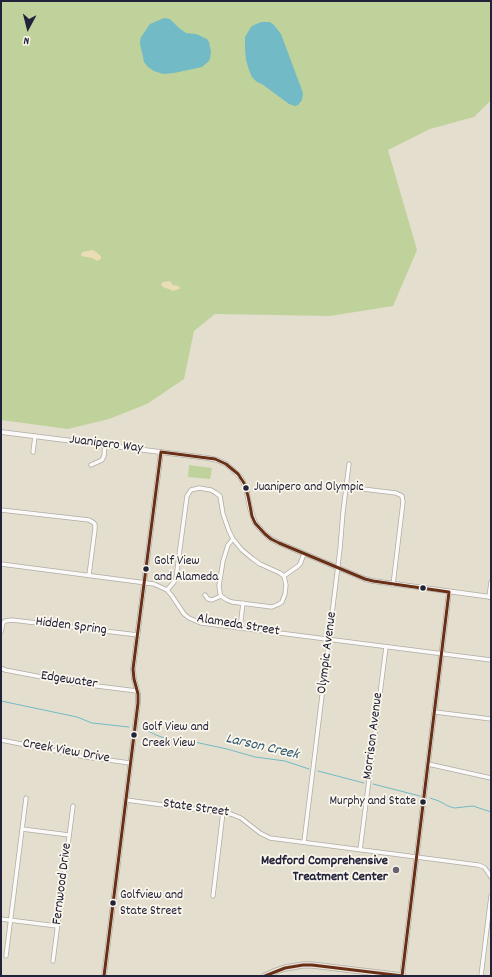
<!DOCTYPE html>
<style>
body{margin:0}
#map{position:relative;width:492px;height:977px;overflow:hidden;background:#e4dece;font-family:Dekko,sans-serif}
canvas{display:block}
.frame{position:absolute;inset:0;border:2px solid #22223b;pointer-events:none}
.north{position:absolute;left:8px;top:8px;width:40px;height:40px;-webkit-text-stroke:3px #fbf7ec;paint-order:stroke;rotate:187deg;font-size:11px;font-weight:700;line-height:16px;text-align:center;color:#22223b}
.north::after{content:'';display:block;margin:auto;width:14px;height:18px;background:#22223b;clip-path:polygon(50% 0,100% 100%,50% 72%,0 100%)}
</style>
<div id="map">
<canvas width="492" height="977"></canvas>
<div class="frame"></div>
<div class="north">N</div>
</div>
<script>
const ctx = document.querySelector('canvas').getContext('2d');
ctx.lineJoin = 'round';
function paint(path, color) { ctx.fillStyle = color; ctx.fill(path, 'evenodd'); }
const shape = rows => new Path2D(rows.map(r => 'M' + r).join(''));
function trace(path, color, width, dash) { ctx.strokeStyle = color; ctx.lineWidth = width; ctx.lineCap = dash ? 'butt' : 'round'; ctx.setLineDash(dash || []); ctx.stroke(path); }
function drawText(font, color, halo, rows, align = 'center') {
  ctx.font = font + ' Dekko,sans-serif'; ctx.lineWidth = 3.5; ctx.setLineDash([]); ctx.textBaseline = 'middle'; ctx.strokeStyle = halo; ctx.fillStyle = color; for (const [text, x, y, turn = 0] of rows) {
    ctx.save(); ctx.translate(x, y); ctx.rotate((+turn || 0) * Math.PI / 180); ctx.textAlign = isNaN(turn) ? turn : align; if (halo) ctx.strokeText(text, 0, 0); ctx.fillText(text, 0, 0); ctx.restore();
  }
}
const green = shape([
 [1,1,491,1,491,100,474,117,430,129,388,150,417,250,393,306,330,316,215,314,194,331,184,379,147,404,109,419,68,429,1,420],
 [189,465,212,468,210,479,188,477]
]);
const sand = shape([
 [93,250,96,252,101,256,101,259,97,261,92,258,81,256,82,252],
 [170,281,173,285,179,286,180,289,172,291,169,289,165,288,162,286,161,284,163,282]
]);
const water = shape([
 [164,18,170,19,179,28,186,33,196,34,207,39,209,42,211,52,210,59,208,62,202,67,174,73,163,74,154,71,148,67,144,62,143,57,140,44,140,41,141,37,150,24],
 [261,22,270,22,274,25,281,34,303,93,302,100,298,105,295,106,289,104,262,84,257,82,252,77,249,70,246,60,245,48,245,37,251,27,254,25]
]);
const stream = shape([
 [1,701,77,717,92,723,129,727],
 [142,728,156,735,170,740,190,741,227,749,255,757,285,761,309,769],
 [318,771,364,783],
 [373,784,420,796],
 [430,798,439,801,448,806,454,808,473,806,491,812]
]);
const minor = shape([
 [33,452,35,436],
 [91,465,102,460,104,456,105,444],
 [346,487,396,493,402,496,403,502,393,585],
 [1,510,89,520,94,523,95,525,95,529,89,575],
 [1,564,154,584,167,590,172,596,184,614,189,618,201,623,491,660],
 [284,576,298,566,300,564,304,554],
 [167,590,174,582,176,578,187,496,191,490,199,488,211,490,216,493,220,496,223,514,229,531,233,539,242,550,253,559,260,564,280,573,284,576,286,585,285,594,282,602,279,604,272,607,232,602,227,600,221,596,220,593,219,586,223,561,228,545,233,539],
 [205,595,208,599,212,600,221,596],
 [489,597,491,582],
 [240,628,243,603],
 [1,632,3,623,5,621,12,620,138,635],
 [1,668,5,670,73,683,137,691],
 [435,712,491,719],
 [1,740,86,757,130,763],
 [428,764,491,778],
 [126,800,231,814,241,818,260,833,270,838,478,865,484,867,487,871,491,877],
 [22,829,69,835],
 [304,842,340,549,343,512,349,464],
 [360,850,386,647],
 [213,896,223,812],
 [1,919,57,926],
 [6,956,26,798],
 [53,961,73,806],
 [481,976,491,896]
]);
const tertiary = shape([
 [1,432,208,458,217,460,226,464,232,469,241,478,246,488,250,508,255,523,265,534,271,539,279,543,365,579,373,581,491,597],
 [104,976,138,703,138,694,134,679,133,669,161,452],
 [402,976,449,592]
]);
const primary = shape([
 [265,976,276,971,285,968,303,965,312,965,403,976]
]);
const bus1 = shape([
 [161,452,215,459,226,464,238,474,244,483,248,496,252,516,255,523,265,534,271,539,279,543,365,579,373,581,449,592],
 [104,976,138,703,138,694,134,679,133,669,161,452],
 [265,976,285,968,303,965,312,965,403,976],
 [402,976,449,592]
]);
const markers = [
 [246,488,3.5,"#22223b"],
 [146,569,3.5,"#22223b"],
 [423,588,3.5,"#22223b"],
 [134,735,3.5,"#22223b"],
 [423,802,3.5,"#22223b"],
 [396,870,4,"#66646e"],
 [113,903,3.5,"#22223b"]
];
const busNames = [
 ["Juanipero and Olympic",254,488],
 ["Golf View",154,562],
 ["and Alameda",154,578],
 ["Golf View and",142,728],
 ["Creek View",142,744],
 ["Murphy and State",416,802,"right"],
 ["Golfview and",120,896],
 ["State Street",120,912]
];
const streetNames = [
 ["Juanipero Way",106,445,7],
 ["Alameda Street",238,626,9],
 ["Hidden Spring",71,627,7],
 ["Olympic Avenue",328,653,-83],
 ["Edgewater",69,681,9],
 ["Morrison Avenue",374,736,-83],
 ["Creek View Drive",66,752,10],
 ["State Street",196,809,8],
 ["Fernwood Drive",63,884,-83]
];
const poiNames = [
 ["Medford Comprehensive",388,862],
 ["Treatment Center",388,878]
];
const waterNames = [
 ["Larson Creek",262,748,13]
];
paint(green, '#c0d29c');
paint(sand, '#eadcb4');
paint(water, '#72bac5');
trace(stream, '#72bac5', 1);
trace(minor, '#b0aca5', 5);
trace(tertiary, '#b0aca5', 5.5);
trace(primary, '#b0aca5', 7);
trace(minor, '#fbfaf8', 3.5);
trace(tertiary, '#fbfaf8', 4);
trace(primary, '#ede5dc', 5.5);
trace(bus1, '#693016', 3);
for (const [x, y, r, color] of markers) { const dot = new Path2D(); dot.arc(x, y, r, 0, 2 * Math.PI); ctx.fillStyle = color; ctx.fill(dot); trace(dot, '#fbf7ec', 1.5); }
drawText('13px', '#22223b', '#fbf7ec', busNames, 'left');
drawText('14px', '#22223b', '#fbf7ec', streetNames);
drawText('bold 14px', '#22223b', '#fbf7ec', poiNames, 'right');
drawText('italic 15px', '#2e5871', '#fbf7ec', waterNames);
</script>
